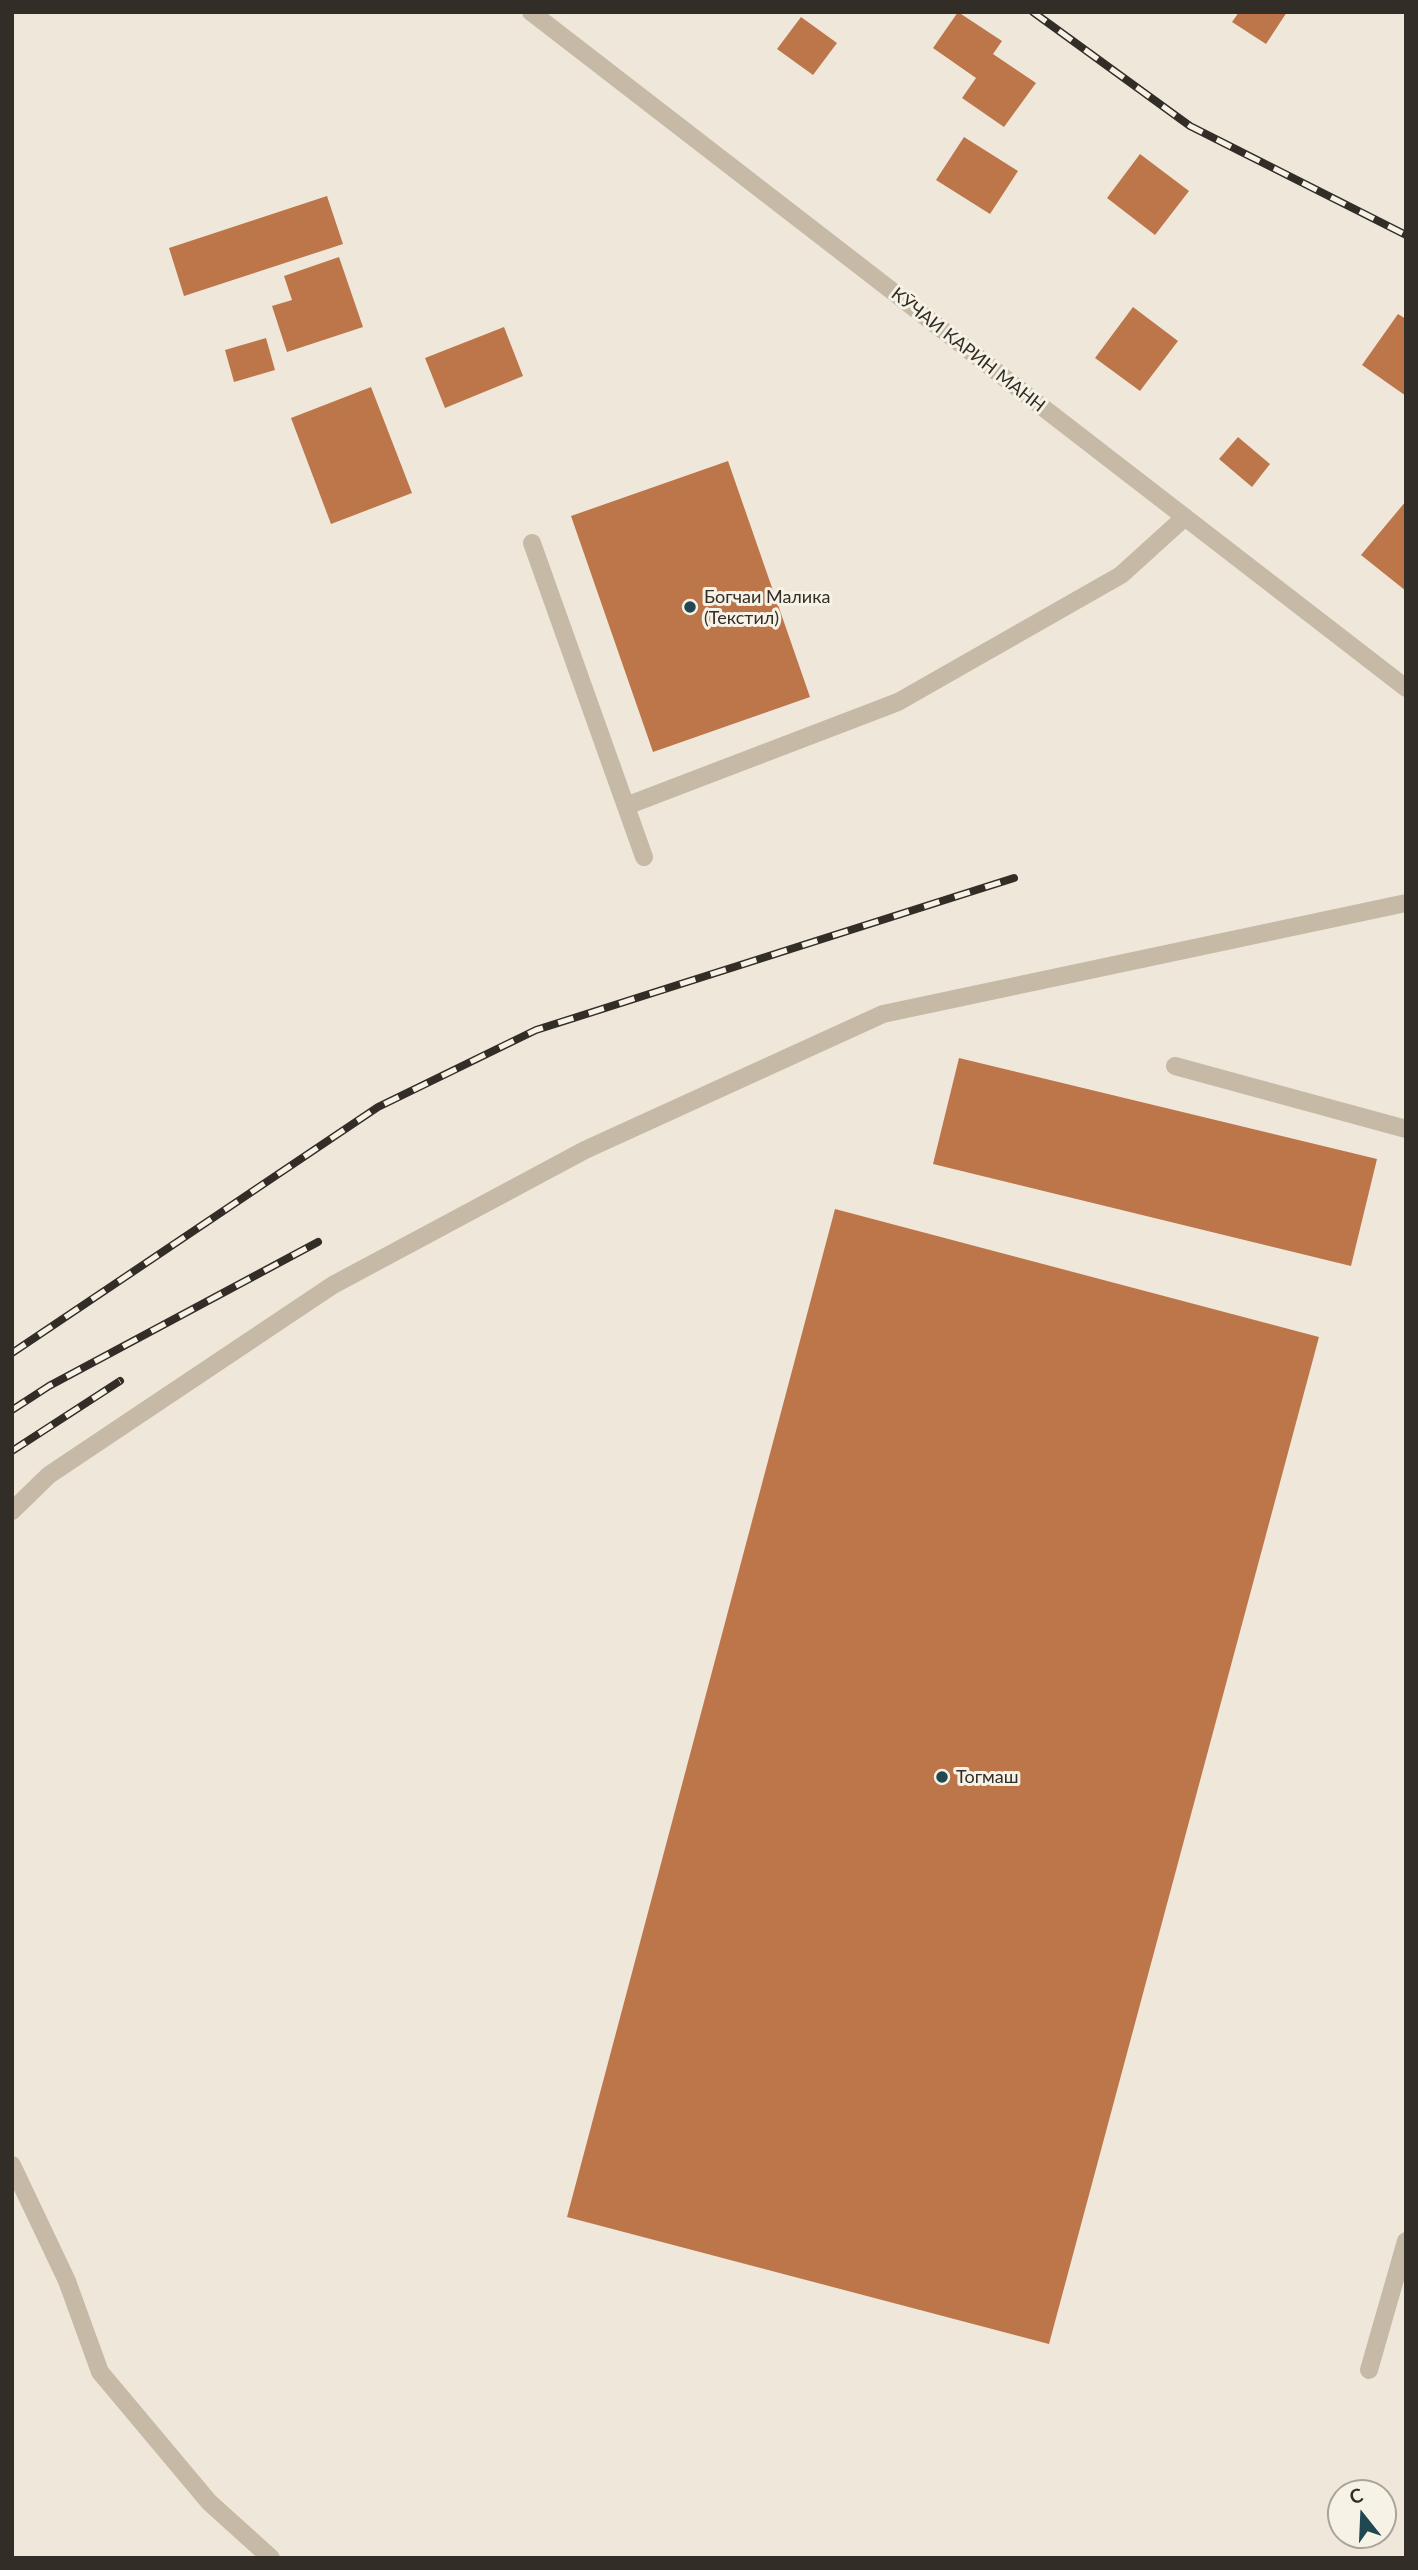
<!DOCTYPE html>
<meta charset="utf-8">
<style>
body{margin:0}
#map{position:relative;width:1418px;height:2570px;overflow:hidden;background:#efe8da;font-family:Lato,sans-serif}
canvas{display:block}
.frame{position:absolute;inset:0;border:14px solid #332d27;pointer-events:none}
.north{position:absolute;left:1327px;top:2479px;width:70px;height:70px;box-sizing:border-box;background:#f7f2e6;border:2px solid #a9a39a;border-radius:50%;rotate:342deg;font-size:19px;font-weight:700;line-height:28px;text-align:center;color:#332d27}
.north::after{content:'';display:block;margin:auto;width:24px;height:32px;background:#204752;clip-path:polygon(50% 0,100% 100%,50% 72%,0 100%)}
</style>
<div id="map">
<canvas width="1418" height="2570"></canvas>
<div class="frame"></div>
<div class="north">С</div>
</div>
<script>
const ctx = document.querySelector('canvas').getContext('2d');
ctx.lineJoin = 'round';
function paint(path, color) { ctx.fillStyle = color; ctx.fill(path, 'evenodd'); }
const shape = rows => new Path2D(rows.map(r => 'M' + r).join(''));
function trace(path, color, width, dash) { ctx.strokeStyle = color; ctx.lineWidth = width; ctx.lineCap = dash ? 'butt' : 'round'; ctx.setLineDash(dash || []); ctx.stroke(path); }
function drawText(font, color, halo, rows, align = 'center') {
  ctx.font = font + ' Lato,sans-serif'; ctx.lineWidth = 6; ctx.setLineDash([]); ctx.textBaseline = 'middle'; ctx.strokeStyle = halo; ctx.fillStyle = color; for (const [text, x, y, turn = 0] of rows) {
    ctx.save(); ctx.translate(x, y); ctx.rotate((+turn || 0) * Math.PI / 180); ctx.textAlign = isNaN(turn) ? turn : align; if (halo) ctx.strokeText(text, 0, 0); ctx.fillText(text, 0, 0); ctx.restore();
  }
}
const building = shape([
 [958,12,1002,41,993,54,1036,83,1004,127,962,98,976,78,933,48],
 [1239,12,1287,12,1266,44,1232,22],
 [801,17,837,43,813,75,777,49],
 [964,137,1018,171,990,214,936,180],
 [1140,154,1189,191,1155,235,1107,198],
 [327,196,343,244,184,296,169,248],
 [339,257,363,327,287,352,272,306,292,300,284,276],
 [1133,307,1178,341,1140,391,1095,358],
 [1398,314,1406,319,1406,396,1362,365],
 [504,327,523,376,445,408,425,358],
 [266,338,275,370,234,382,225,350],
 [371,387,412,493,331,524,291,418],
 [1238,437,1270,464,1252,487,1219,459],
 [728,461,810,697,653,752,571,516],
 [1406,501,1406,591,1361,555],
 [959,1058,1377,1159,1351,1266,933,1164],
 [835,1209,1319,1337,1049,2344,567,2217]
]);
const minor = shape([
 [531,12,1406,688],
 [532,543,644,857],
 [626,806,898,702,1121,575,1185,517],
 [1175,1066,1406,1129],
 [12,1511,49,1475,333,1285,585,1150,883,1014,1406,903],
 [12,2165,67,2281,100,2372,209,2502,271,2558],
 [1369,2370,1406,2241]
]);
const rail = shape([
 [1033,12,1190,126,1406,235],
 [12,1353,378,1107,536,1030,1014,878],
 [12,1410,49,1386,318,1242],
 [12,1451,120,1381]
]);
const markers = [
 [690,607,7,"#204752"],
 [942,1777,7,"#204752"]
];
const streetNames = [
 ["КӮЧАИ КАРИН МАНН",968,350,38]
];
const poiNames = [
 ["Богчаи Малика",704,597],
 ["(Текстил)",704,618],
 ["Тогмаш",956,1777]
];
paint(building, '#bd764a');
trace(minor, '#c6baa7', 18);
trace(rail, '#332d27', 8);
trace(rail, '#f7f2e6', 5, [16]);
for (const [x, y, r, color] of markers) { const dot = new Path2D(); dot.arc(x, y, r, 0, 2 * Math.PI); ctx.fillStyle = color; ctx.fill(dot); trace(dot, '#f7f2e6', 2.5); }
drawText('18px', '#332d27', '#f7f2e6', streetNames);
drawText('18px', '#332d27', '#f7f2e6', poiNames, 'left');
</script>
